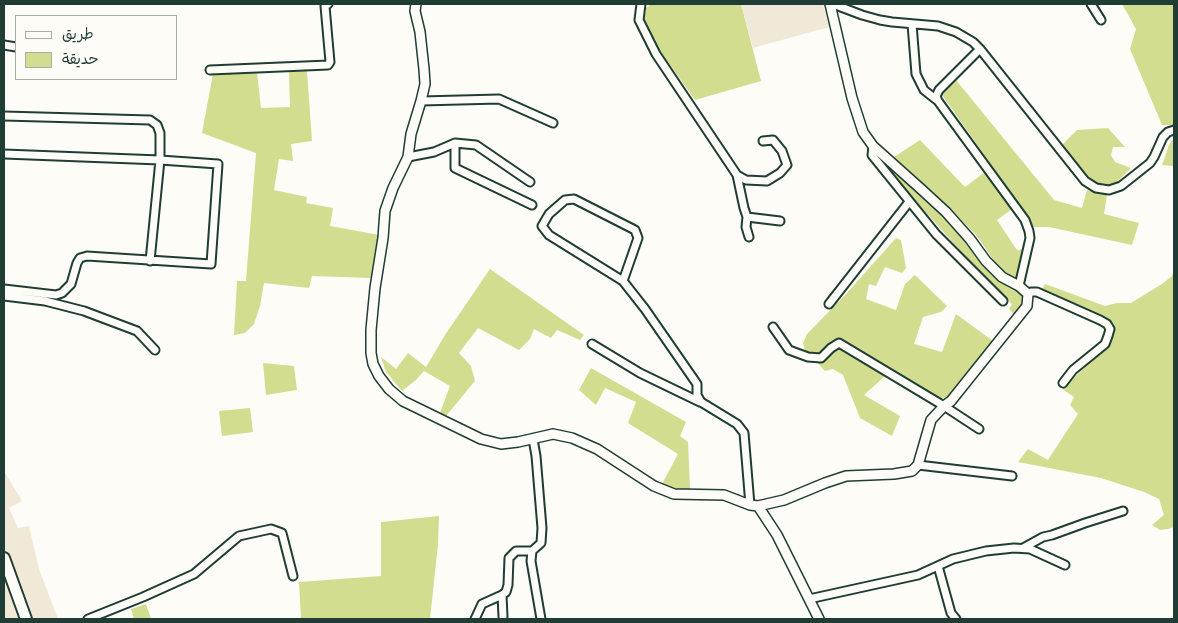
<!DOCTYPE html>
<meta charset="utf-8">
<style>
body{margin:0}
#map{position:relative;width:1178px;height:623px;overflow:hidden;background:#fdfcf7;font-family:Pangolin,"Playpen Sans Arabic",sans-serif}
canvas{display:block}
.frame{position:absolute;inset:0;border:5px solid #1f3d34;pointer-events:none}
.legend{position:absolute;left:15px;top:15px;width:162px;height:65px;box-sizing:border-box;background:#fdfcf7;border:1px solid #a4b0a9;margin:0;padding:6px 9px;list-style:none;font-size:15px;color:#1f3d34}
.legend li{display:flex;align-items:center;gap:10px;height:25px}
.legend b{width:25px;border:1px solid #a4b0a9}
</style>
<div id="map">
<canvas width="1178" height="623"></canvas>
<div class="frame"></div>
<ul class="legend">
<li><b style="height:6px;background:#fdfcf7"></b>طريق</li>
<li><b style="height:14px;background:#d2dd90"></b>حديقة</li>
</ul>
</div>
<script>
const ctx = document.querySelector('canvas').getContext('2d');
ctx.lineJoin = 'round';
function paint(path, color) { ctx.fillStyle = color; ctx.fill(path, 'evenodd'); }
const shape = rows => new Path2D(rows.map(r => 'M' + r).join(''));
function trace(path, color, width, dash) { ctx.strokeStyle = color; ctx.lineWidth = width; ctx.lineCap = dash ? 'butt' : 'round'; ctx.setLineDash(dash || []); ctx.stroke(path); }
const built = shape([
 [741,4,823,4,829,27,753,48],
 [4,471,22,501,9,508,18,528,29,526,39,569,58,619,4,619]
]);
const green = shape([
 [651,4,741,4,761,81,695,100,658,48,644,21,646,8],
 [1122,4,1174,4,1174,125,1162,125,1130,49,1136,29],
 [307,71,312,141,291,144,293,161,279,159,274,190,307,197,306,203,333,208,330,226,379,235,372,278,312,276,309,288,264,283,260,306,254,324,245,333,234,335,237,281,246,281,256,153,202,133,213,74,257,73,261,108,290,107,289,72],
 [956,80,1054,200,1082,208,1087,190,1107,195,1104,214,1139,223,1132,245,1049,227,1032,227,1029,218,942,95],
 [1108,128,1125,147,1113,147,1111,155,1115,162,1131,168,1114,185,1096,184,1089,181,1061,146,1077,130],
 [1174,139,1174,166,1162,165,1169,145,1172,140],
 [920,140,965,187,985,172,1012,209,997,220,1017,250,1024,249,1017,281,1003,274,977,236,949,207,894,157],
 [886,162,941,213,1020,293,1025,299,1022,307,1015,316,1009,309,1012,304,995,289,883,165],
 [896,238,901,240,906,268,902,273,885,267,876,286,869,284,866,299,896,310,905,284,915,275,947,306,941,312,923,317,914,344,942,352,956,314,993,341,951,397,940,398,891,368,885,376,864,395,900,416,892,436,860,418,843,375,833,369,825,371,805,350,803,343,807,334,846,294],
 [490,269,584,335,580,340,557,330,551,338,534,329,530,339,519,350,478,328,459,353,471,366,475,381,446,416,440,413,450,386,424,371,416,380,402,391,386,372,381,357,396,369,408,353,426,367,445,335],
 [1174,270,1174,527,1168,529,1160,530,1152,525,1164,515,1159,499,1144,492,1101,478,1018,462,1028,449,1048,460,1078,414,1070,405,1074,397,1062,389,1111,343,1113,323,1041,292,1045,284,1105,306,1117,303,1131,303,1162,284,1172,276],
 [263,363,294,366,297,390,266,395],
 [591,368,686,422,680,436,688,442,690,489,675,489,662,484,678,454,628,423,636,402,605,388,596,405,579,390],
 [250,408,253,432,222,436,219,411],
 [439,516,438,544,430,619,301,619,299,582,381,576,381,522],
 [146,604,151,619,134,619,131,609]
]);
const minor = shape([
 [641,4,639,20,656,54,737,175,746,180,767,181,780,173,787,165,782,151,773,140,763,141],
 [833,4,862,15,880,20,892,22,938,26,956,32,973,42,980,49,1085,181,1096,188,1109,190,1121,186,1150,163,1154,157,1163,137,1168,132,1174,130],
 [1091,4,1101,20],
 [912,24,916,74,924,90,938,101,1025,220,1029,231,1030,238,1019,286],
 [4,45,16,47],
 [210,70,328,65,330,62,325,6,328,4],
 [421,101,499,99,553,123],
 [938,101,936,96,939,90,980,49],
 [4,116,150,120,157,125,160,133,160,160,150,261],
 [455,143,455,168,532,205],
 [873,146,872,155,936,234,1003,301],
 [4,154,160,160,218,164,211,264,87,256,80,258,77,263,71,284,62,293,56,295,4,289],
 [408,157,434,152,455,143,476,145,530,182],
 [737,175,744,208,747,217,780,221],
 [747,217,746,227,749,237],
 [623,281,638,238,635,230,574,199,565,200,549,214,542,226,549,235,623,281,645,309,697,384,697,395,701,402,737,424,744,433,750,505],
 [1028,294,1031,292,1037,292,1100,320,1107,324,1110,329,1108,336,1105,344,1073,370,1063,383],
 [4,296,45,301,84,311,137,331,155,350],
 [829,304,909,202],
 [773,327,789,350,808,357,821,358,831,348,839,343,944,406,979,429],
 [592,344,640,373,700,402],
 [533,439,536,456,542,528,541,543,532,551,531,561,541,619],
 [918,465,1012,476],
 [1023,548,1043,537,1052,535,1085,523,1123,511],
 [938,566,951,613,956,619],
 [502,595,503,617],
 [809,599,918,575,953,559,986,551,1014,548,1030,549,1065,565],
 [88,619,143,597,194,574,239,536,271,529,282,533,293,576],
 [475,619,482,604,502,595,506,592,508,585,509,558,516,551,532,551]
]);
const tertiary = shape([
 [416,4,415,11,420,32,424,69,425,84,421,101,411,134,408,157,393,188,385,211,383,238,375,288,371,330,371,353,373,364,379,376,389,389,403,401,481,439,501,444,518,442,553,434,572,438,597,449,654,486,674,494,724,495,750,505,758,506,777,535,819,619],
 [758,506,784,500,825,483,846,476,894,474,912,471,918,465,931,420,944,406,951,401,1027,306,1028,294,1019,286,1002,277,986,261,970,239,946,212,921,189,873,146,863,132,852,98,830,4]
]);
const secondary = shape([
 [4,558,26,619]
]);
paint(built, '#f1e9d7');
paint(green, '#d2dd90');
trace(minor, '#1f3d34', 11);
trace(tertiary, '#1f3d34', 12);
trace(secondary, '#1f3d34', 14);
trace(minor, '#fdfcf7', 7);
trace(tertiary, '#fdfcf7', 9);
trace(secondary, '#fdfcf7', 10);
</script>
